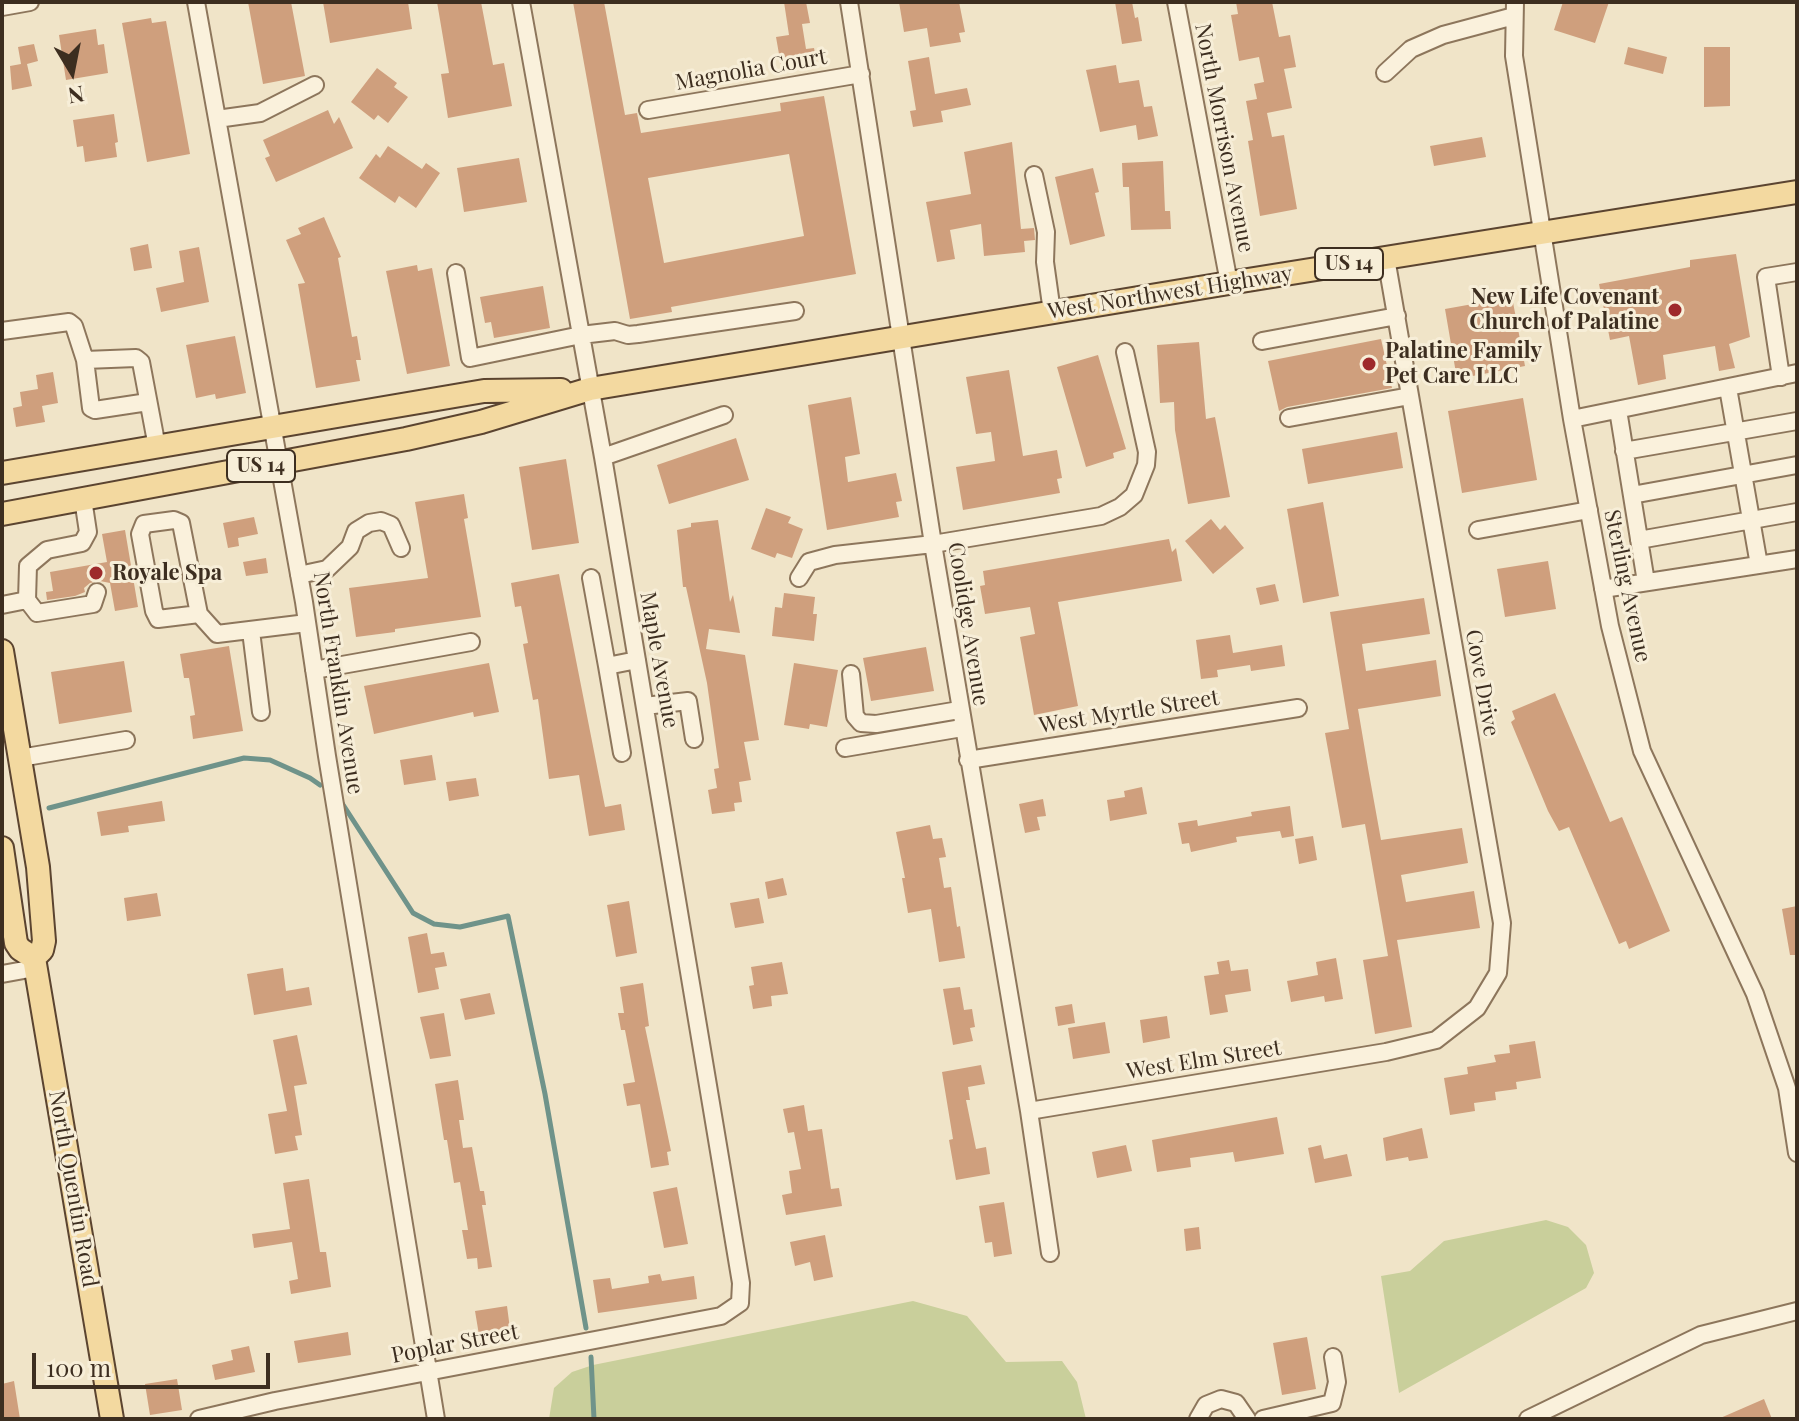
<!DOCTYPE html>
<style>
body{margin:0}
#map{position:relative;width:1799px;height:1421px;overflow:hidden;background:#f0e4c8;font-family:"Playfair Display",serif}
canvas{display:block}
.frame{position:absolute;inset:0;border:4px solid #3d2e20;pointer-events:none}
.north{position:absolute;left:32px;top:32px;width:80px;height:80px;-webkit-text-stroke:6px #f7eed8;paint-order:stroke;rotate:170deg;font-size:22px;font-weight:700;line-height:32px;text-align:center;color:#3d2e20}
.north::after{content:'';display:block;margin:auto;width:28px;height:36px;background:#3d2e20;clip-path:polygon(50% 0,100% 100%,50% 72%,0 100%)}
.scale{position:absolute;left:32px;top:1353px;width:238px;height:36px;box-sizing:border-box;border:4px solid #3d2e20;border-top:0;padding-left:10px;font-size:24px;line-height:28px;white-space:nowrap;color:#3d2e20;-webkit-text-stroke:6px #f7eed8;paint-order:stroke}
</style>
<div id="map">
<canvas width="1799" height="1421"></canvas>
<div class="frame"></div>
<div class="north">N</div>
<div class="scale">100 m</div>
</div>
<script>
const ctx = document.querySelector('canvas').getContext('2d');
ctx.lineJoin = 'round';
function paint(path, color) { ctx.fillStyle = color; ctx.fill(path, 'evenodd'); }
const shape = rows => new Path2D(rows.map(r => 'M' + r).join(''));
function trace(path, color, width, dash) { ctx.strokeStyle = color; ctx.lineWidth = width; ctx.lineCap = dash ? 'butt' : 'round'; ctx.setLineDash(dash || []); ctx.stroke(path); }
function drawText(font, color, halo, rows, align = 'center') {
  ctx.font = font + ' "Playfair Display",serif'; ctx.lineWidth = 6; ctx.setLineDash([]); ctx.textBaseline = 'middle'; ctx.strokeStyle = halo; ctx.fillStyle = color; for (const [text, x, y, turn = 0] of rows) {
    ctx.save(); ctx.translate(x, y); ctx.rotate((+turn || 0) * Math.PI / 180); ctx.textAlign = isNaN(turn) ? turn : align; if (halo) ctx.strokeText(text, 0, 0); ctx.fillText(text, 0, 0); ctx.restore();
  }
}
const green = shape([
 [1546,1220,1568,1227,1586,1245,1594,1273,1586,1288,1399,1393,1381,1276,1410,1271,1444,1241],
 [913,1301,967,1316,1006,1362,1062,1361,1077,1382,1086,1419,549,1419,554,1388,572,1372,593,1365]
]);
const stream = shape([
 [340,800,413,913,434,924,460,927,508,916,545,1094,586,1328],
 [49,808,244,758,270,760,310,778,320,785],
 [591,1357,594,1419]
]);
const building = shape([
 [248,2,291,2,305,76,263,84],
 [323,2,408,2,412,29,330,43],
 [437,2,481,2,493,65,504,63,512,106,448,118,441,74,449,73],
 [573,2,604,2,625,115,637,113,641,133,781,111,780,103,824,96,856,274,671,307,672,312,630,319],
 [789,154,804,236,664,263,648,178],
 [784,2,806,2,810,23,802,24,806,49,814,48,817,64,782,71,776,37,789,35],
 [899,2,959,2,965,32,959,33,961,42,930,47,927,28,904,32],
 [1115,2,1132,2,1135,18,1138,17,1142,41,1122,44],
 [1236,2,1272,2,1279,37,1290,35,1296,67,1284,69,1292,108,1267,113,1272,137,1284,135,1297,209,1260,216,1248,141,1253,140,1246,101,1257,99,1254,84,1264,82,1259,57,1239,61,1231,15,1238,14],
 [1563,2,1609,2,1595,43,1554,30],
 [151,18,152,23,166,21,190,154,147,162,122,23],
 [96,29,98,45,104,44,108,73,66,80,59,35],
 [34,44,38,61,27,64,32,86,12,90,10,66,21,64,18,47],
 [1628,47,1667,57,1663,74,1624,64],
 [1704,47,1730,47,1730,106,1704,107],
 [929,57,935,94,967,88,971,105,941,111,943,122,913,127,910,111,916,110,908,61],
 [1116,65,1119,83,1139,80,1144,107,1152,106,1158,136,1138,140,1136,125,1100,132,1086,70],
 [377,68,397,83,394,87,408,97,388,123,378,115,374,120,351,102],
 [328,110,334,124,339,117,353,148,276,182,265,158,270,156,263,140],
 [114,114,118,142,115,143,117,157,85,162,83,146,77,147,73,120],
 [1482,137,1486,157,1434,166,1430,146],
 [1012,142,1021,229,1034,228,1035,240,1024,241,1025,252,984,256,981,224,950,230,955,259,937,262,926,202,971,194,964,152],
 [388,146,422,169,426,163,440,173,416,208,399,196,395,203,359,178,376,154,380,158],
 [519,158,527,202,464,212,457,168],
 [1163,161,1165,211,1170,211,1171,229,1131,230,1129,187,1123,187,1122,163],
 [1093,168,1099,192,1095,193,1105,236,1070,245,1055,177],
 [324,217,341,257,338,258,352,337,357,336,361,360,356,360,360,381,316,388,298,284,305,283,286,240,301,234,298,228],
 [148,244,152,268,134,271,130,248],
 [199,247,209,302,161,312,156,288,184,282,179,251],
 [1736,254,1750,337,1729,344,1735,368,1719,371,1715,346,1663,355,1666,379,1638,385,1629,336,1610,340,1599,284,1690,267,1690,260],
 [417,265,418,271,432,268,450,366,407,374,386,271],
 [543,286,550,328,494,338,491,322,485,323,480,297],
 [1512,297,1525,366,1457,379,1445,309],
 [235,336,246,393,216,399,215,394,196,398,186,345],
 [1381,339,1392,388,1287,407,1279,411,1268,361],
 [1199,342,1206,419,1215,417,1230,497,1188,504,1175,430,1174,402,1160,403,1157,345],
 [1098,355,1126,449,1113,453,1114,458,1086,467,1057,367],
 [1009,370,1023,456,1057,450,1062,478,1057,479,1060,493,963,510,956,467,995,461,991,432,976,434,966,377],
 [53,372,58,403,42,406,45,422,16,427,13,408,22,406,20,392,38,389,36,375],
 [851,397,860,454,845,457,848,482,896,473,902,501,896,502,899,517,827,530,808,405],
 [1523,398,1537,480,1462,493,1448,411],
 [1397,432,1403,468,1308,484,1302,449],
 [736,438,749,480,669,504,657,465],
 [566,459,579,543,532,550,519,467],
 [464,494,468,518,464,519,481,617,395,629,395,632,356,637,349,588,428,578,415,502],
 [1323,502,1339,596,1303,603,1287,509],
 [766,508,791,517,788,523,803,529,792,558,777,553,775,558,751,549],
 [254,517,258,534,238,538,239,546,228,548,223,523],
 [1211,519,1220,530,1225,525,1244,548,1213,574,1185,541],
 [718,520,730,602,733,595,740,633,709,629,706,649,745,655,759,740,744,742,751,780,739,782,742,802,734,803,735,811,712,814,708,790,717,788,714,769,719,768,707,683,686,587,683,587,677,530,691,527,691,523],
 [125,530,138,607,115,611,110,583,100,581,90,583,84,588,85,592,75,596,47,600,46,592,53,591,50,572,107,562,102,534],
 [1169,539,1172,552,1176,548,1182,581,1058,602,1078,706,1034,715,1020,637,1035,634,1030,607,985,614,980,586,985,585,983,571],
 [266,558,268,573,246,576,243,562],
 [1548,561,1556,609,1505,617,1497,569],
 [559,574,605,807,621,804,625,830,589,836,579,775,549,779,538,699,533,700,523,644,528,643,521,606,515,607,511,583],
 [1275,584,1279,601,1260,605,1256,588],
 [784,593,815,597,813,614,817,614,814,641,772,636,775,607,782,608],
 [1424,598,1430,634,1362,644,1366,671,1436,660,1441,696,1358,709,1368,768,1381,840,1462,828,1468,863,1401,875,1406,902,1474,891,1480,928,1397,940,1412,1027,1375,1034,1363,960,1388,956,1365,824,1342,828,1325,733,1349,729,1330,612],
 [1230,635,1233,653,1282,645,1285,666,1251,671,1250,665,1217,670,1218,677,1201,679,1196,640],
 [229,646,243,731,193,739,190,716,195,715,189,678,184,678,180,654],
 [926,647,934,691,871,701,863,658],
 [124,661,132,712,59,724,51,672],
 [489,663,499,712,474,717,473,712,374,734,364,686],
 [794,663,838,670,827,727,810,724,809,729,784,725],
 [1555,693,1610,822,1622,817,1670,931,1629,949,1626,941,1619,944,1569,827,1559,831,1548,811,1511,722,1515,719,1512,711],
 [432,755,436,780,404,785,400,760],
 [476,778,479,796,449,801,446,782],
 [1142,787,1147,814,1110,821,1107,800,1125,797,1124,791],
 [1043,799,1046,816,1037,817,1040,830,1025,833,1019,804],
 [162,801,165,821,128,826,129,832,101,836,97,812],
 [1290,806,1294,836,1282,838,1280,831,1236,837,1237,842,1191,852,1189,843,1182,844,1178,823,1197,820,1198,826,1252,816,1251,812],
 [930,825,933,839,942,838,946,857,939,858,944,888,951,887,957,927,960,926,965,958,939,962,931,909,908,913,902,878,905,878,896,832],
 [1313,836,1317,860,1299,864,1295,839],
 [783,878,787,895,768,899,765,882],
 [157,893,161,916,127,921,124,898],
 [759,898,764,923,735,928,730,903],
 [629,901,637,953,616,957,607,905],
 [1797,906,1797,955,1790,955,1782,909],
 [427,933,431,954,444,952,447,966,435,968,439,989,418,993,408,937],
 [1336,958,1343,999,1325,1002,1324,996,1291,1002,1287,981,1318,975,1316,962],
 [1229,960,1231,971,1248,969,1251,991,1225,995,1228,1012,1210,1015,1204,976,1219,974,1217,962],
 [782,962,788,994,771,996,772,1006,753,1009,749,986,754,985,751,967],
 [283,968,286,991,309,987,312,1005,254,1015,247,974],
 [643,983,649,1026,645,1027,671,1151,667,1152,669,1165,651,1168,640,1104,627,1106,623,1084,635,1082,625,1030,621,1030,618,1013,624,1013,620,987],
 [960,987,964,1010,972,1009,975,1027,970,1028,973,1041,953,1045,943,989],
 [490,993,495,1014,465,1020,460,999],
 [1072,1004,1075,1023,1058,1026,1055,1007],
 [444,1013,451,1056,430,1059,420,1017],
 [1167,1016,1170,1038,1143,1043,1140,1020],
 [1105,1022,1110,1053,1073,1059,1068,1028],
 [297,1035,307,1084,294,1086,302,1135,295,1136,298,1150,275,1154,268,1114,287,1111,273,1040],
 [1535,1041,1541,1078,1516,1082,1517,1089,1495,1092,1496,1100,1474,1103,1475,1111,1450,1115,1444,1078,1468,1074,1467,1067,1496,1062,1494,1055,1510,1053,1509,1045],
 [981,1065,985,1084,968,1087,970,1100,966,1100,976,1149,986,1147,990,1174,956,1180,949,1140,953,1139,942,1072],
 [458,1080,464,1120,459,1120,463,1148,472,1147,480,1191,484,1191,486,1205,482,1205,492,1267,478,1269,477,1258,467,1259,462,1230,468,1230,460,1182,454,1183,447,1140,444,1140,435,1084],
 [804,1105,808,1131,822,1129,831,1189,839,1188,842,1206,786,1215,782,1195,792,1193,789,1171,801,1169,794,1132,788,1133,783,1109],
 [1277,1117,1284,1154,1235,1162,1233,1152,1190,1158,1191,1167,1157,1172,1152,1140],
 [1422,1128,1428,1158,1409,1161,1408,1157,1386,1161,1383,1138],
 [1126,1145,1132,1171,1097,1178,1092,1152],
 [1321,1145,1324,1159,1347,1154,1352,1176,1315,1183,1308,1148],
 [309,1179,320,1252,326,1252,331,1287,291,1294,289,1281,298,1279,292,1242,254,1248,252,1234,290,1229,283,1183],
 [677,1187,688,1244,664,1248,653,1192],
 [1004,1202,1012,1254,994,1257,992,1242,985,1243,979,1206],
 [1199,1227,1201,1249,1186,1251,1184,1229],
 [825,1235,833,1277,814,1281,810,1262,795,1266,790,1242],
 [660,1274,662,1281,694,1276,697,1299,598,1313,593,1280,610,1278,612,1289,649,1283,648,1276],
 [507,1306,510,1329,479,1335,475,1311],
 [348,1332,351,1355,298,1363,294,1341],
 [1307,1337,1316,1389,1282,1395,1273,1343],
 [249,1346,255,1372,215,1380,212,1365,233,1360,231,1350],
 [177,1379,182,1410,150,1415,145,1384],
 [14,1381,20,1419,2,1419,2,1384],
 [1764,1399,1772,1419,1718,1419]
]);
const minor = shape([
 [196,2,304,602,327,756,436,1419],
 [849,2,933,544,1029,1111,1050,1253],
 [1176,2,1229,283],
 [1515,2,1514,56,1572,419,1610,626,1642,751,1755,994,1787,1088,1797,1153],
 [2,7,30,2],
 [1385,73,1411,49,1443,35,1514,16],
 [648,110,861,74],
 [217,119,260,113,315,85],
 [1034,175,1046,232,1045,262,1052,312],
 [456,273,470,358,581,335,615,331,628,335,638,334,795,311],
 [2,331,69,322,74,326,85,360,136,358,141,362,157,447],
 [1262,341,1397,316],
 [85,360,91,408,95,410,148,402],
 [1781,377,1766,277,1797,272],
 [1728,388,1759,565],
 [1618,410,1646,582],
 [1289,418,1410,396],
 [1572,419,1797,373],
 [1624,451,1797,421],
 [603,457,724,415],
 [1632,495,1797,465],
 [1478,530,1589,510],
 [1639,540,1797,512],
 [299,575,327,569,350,547,356,531,369,523,381,521,391,525,401,548],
 [591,578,607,666],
 [799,578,809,562,835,555,933,544,1101,516,1120,507,1134,495,1146,465,1147,452,1125,352],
 [1603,589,1797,559],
 [27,600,37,613,93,604,97,592],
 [2,605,27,600,28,566,47,550,82,543,88,532,83,499],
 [199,614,181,523,174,520,144,524,140,534,154,611,158,619,199,614,217,634,307,623],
 [251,631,261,712],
 [314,670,471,642],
 [851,674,855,716,861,723,876,724,959,710],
 [645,706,688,701,694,739],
 [845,748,962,728],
 [622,753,607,666,637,660],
 [20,758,126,740],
 [968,760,1298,708],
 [2,974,35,968],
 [1029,1111,1386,1052,1436,1040,1477,1008,1498,973,1502,923,1386,258],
 [199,1419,275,1401,721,1316,740,1303,741,1283,603,457,521,2],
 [1198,1419,1206,1405,1221,1399,1236,1403,1247,1419],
 [1263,1419,1332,1403,1337,1382,1333,1357],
 [1528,1419,1701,1335,1797,1311]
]);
const major = shape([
 [2,473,484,391,561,390],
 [2,514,406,439,481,422,590,389,1229,283,1797,192],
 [2,651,38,867,44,941,42,950,34,958],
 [2,848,16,943,20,949,34,958,112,1419]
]);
const markers = [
 [1675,310,8,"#9e2a2b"],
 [1369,364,8,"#9e2a2b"],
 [96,573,8,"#9e2a2b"]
];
const shields = [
 [1349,264,68],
 [261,466,68]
];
const shieldNames = [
 ["US 14",1349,264],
 ["US 14",261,466]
];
const streetNames = [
 ["Magnolia Court",751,70,-10],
 ["North Morrison Avenue",1224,138,79],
 ["West Northwest Highway",1170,293,-9],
 ["Sterling Avenue",1627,586,78],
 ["Coolidge Avenue",968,624,81],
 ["Maple Avenue",659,660,80],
 ["North Franklin Avenue",338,683,81],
 ["Cove Drive",1482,683,80],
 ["West Myrtle Street",1129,712,-9],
 ["West Elm Street",1204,1060,-9],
 ["North Quentin Road",73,1189,80],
 ["Poplar Street",455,1344,-11]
];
const poiNames = [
 ["New Life Covenant",1659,297,"right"],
 ["Church of Palatine",1659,322,"right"],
 ["Palatine Family",1385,351],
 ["Pet Care LLC",1385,376],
 ["Royale Spa",112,573]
];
paint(green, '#c9cf9b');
trace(stream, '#6f938a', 5);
paint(building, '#cf9f7d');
trace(minor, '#8d765c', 20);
trace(major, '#5b4430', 26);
trace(minor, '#faf1dc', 16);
trace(major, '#f3d9a0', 22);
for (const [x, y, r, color] of markers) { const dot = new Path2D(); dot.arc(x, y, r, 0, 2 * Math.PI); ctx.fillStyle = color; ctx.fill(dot); trace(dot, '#f7eed8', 3); }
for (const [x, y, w] of shields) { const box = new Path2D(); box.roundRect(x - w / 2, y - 16, w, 32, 6); ctx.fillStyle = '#f7eed8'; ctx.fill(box); trace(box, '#3d2e20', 2); }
drawText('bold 20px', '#3d2e20', null, shieldNames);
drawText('22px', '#3d2e20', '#f7eed8', streetNames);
drawText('bold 22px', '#3d2e20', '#f7eed8', poiNames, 'left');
</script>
